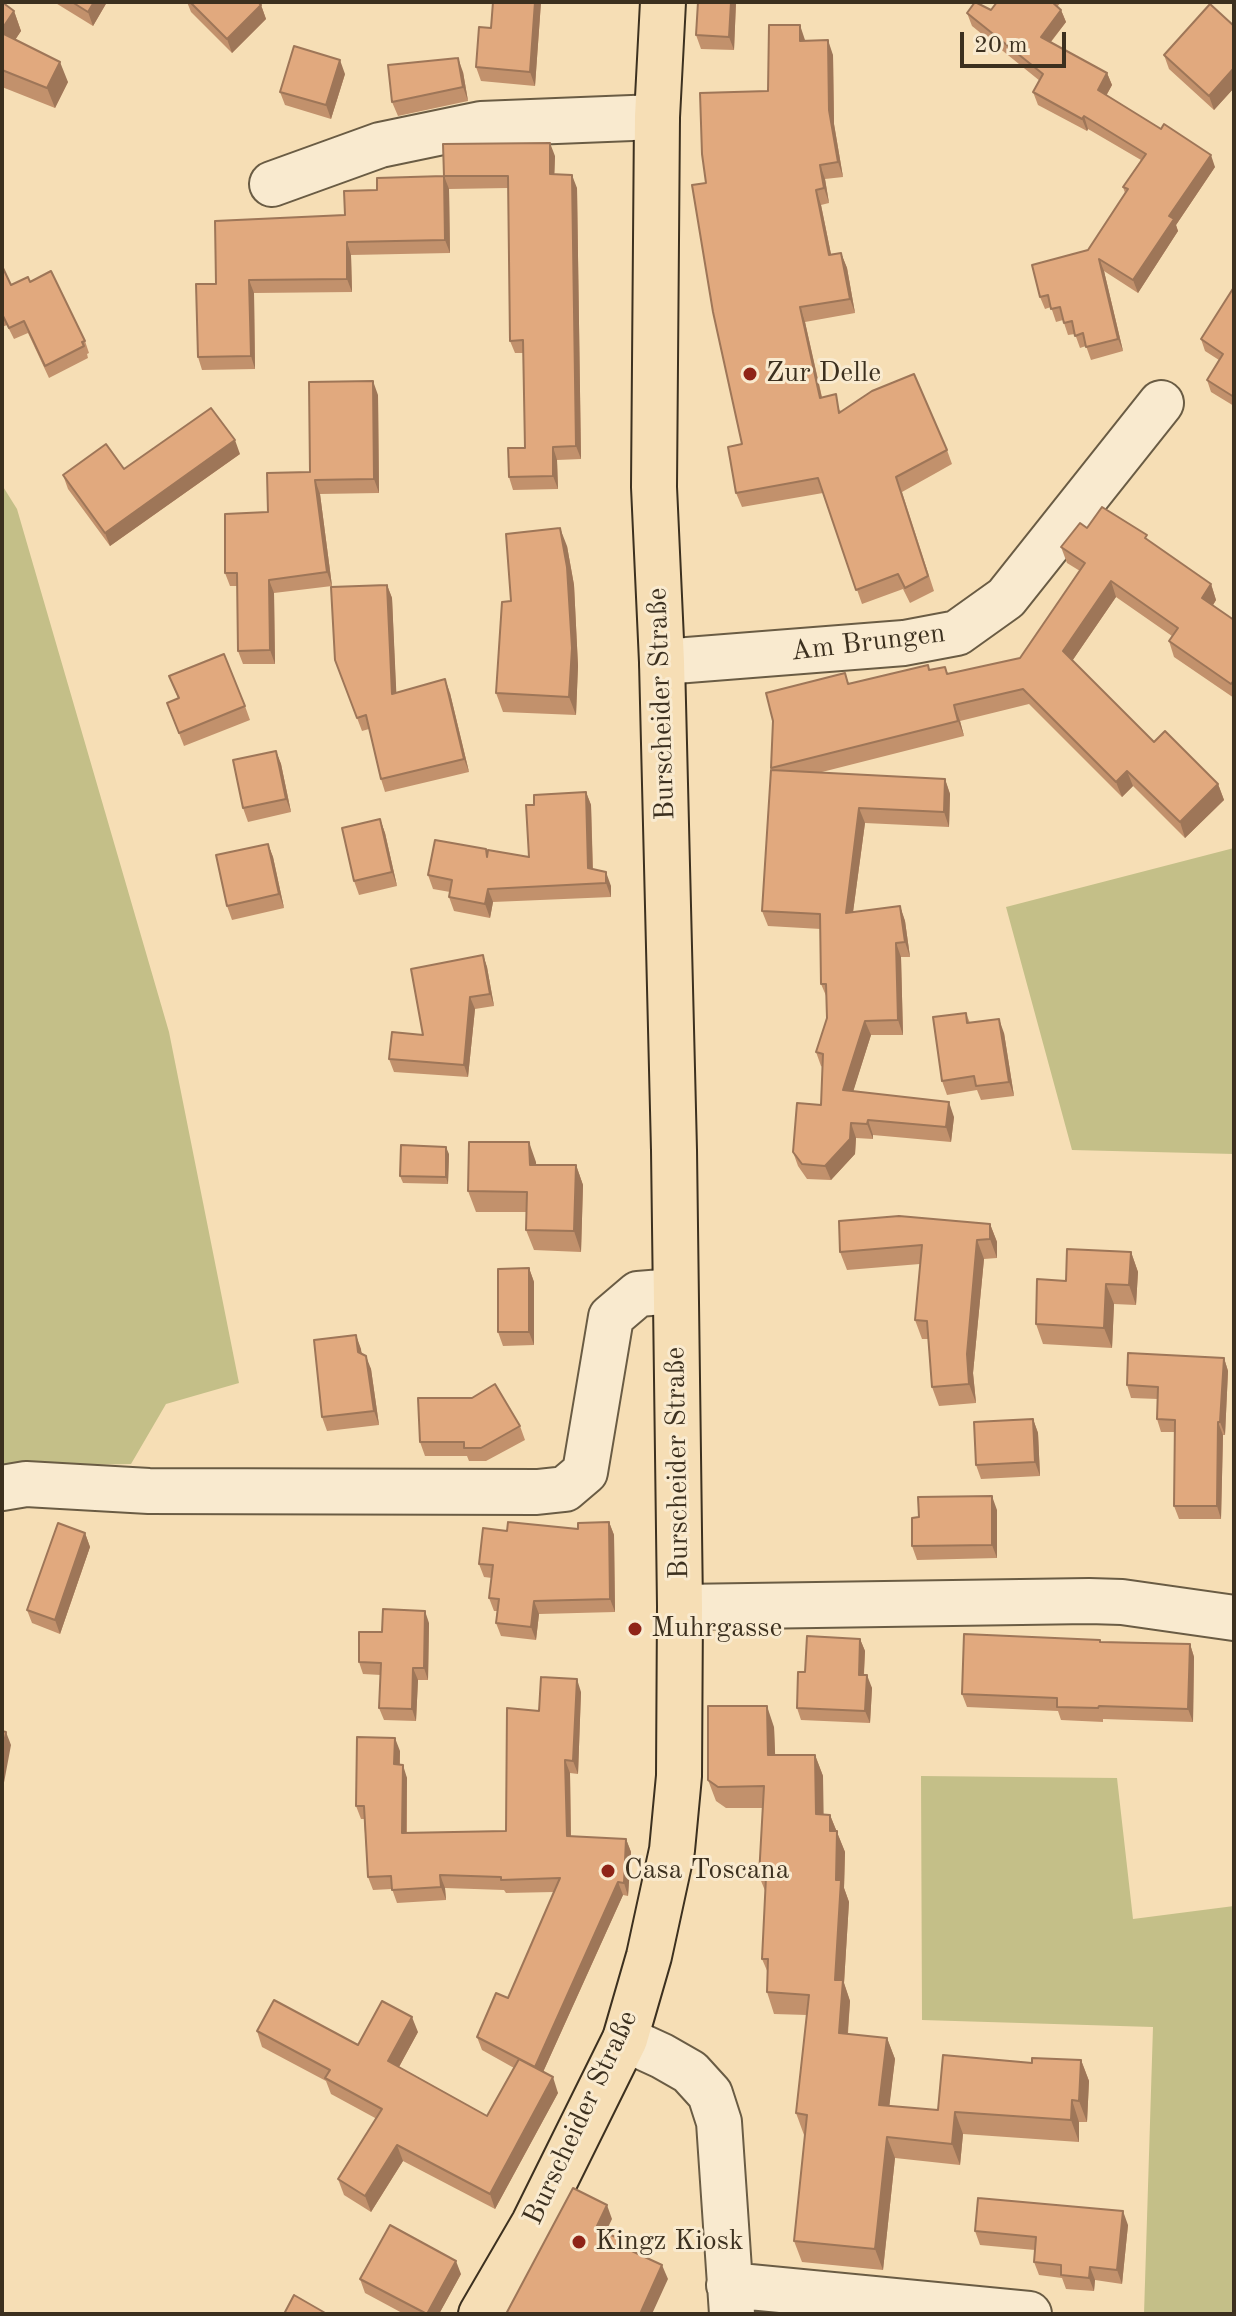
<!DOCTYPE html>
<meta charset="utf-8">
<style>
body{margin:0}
#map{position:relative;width:1236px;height:2316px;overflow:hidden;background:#f6deb5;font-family:"Old Standard TT",serif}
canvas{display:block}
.frame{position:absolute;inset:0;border:4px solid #3c301f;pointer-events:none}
.scale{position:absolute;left:960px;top:32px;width:106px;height:36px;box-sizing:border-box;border:4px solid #3c301f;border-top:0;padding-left:10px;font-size:24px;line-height:28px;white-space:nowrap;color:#3c301f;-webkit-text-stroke:6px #f9eacf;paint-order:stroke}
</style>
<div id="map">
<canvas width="1236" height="2316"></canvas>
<div class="frame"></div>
<div class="scale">20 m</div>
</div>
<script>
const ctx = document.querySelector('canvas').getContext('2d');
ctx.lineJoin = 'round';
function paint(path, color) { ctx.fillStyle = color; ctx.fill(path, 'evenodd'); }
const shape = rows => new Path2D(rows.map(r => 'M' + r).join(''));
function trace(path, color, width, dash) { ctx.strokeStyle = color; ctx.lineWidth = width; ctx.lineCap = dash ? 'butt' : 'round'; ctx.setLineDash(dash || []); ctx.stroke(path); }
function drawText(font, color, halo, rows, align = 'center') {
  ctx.font = font + ' "Old Standard TT",serif'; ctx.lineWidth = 6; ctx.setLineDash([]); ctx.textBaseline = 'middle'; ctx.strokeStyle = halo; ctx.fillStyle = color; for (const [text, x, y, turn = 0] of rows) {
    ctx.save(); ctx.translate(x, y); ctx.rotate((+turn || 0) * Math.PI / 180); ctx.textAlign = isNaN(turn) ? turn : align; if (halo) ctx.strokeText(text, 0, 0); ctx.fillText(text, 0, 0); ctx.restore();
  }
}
const green = shape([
 [2,485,17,509,169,1032,239,1383,166,1404,131,1464,79,1465,2,1474],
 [1234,848,1234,1154,1072,1150,1006,907],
 [921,1776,1117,1778,1133,1919,1234,1906,1234,2314,1144,2314,1153,2027,922,2020]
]);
const minor = shape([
 [272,184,380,145,481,124,657,117],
 [662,662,904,643,957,633,1006,598,1161,403],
 [2,1488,26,1484,149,1491,537,1492,565,1489,585,1472,611,1317,638,1294,675,1291],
 [680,1607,1089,1601,1122,1602,1234,1618],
 [625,2039,662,2056,690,2072,710,2094,719,2122,732,2314],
 [729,2285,1029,2314]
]);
const major = shape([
 [481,2314,534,2223,625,2039,649,1956,672,1850,679,1776,680,1607,674,1150,662,662,654,487,657,117,663,2]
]);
const wall = shape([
 [2,2,14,11,21,31,15,40,68,82,55,108,2,87],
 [54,2,107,2,93,26],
 [187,2,258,2,261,5,266,19,232,53,191,12],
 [493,2,541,2,535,86,481,81,476,67,491,28],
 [736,2,734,50,701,49,696,35],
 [995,2,1061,2,1057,7,1061,10,1066,22,1051,42,1107,73,1112,85,1106,96,1215,167,1176,225,1178,231,1138,293,1104,271,1123,351,1091,360,1086,346,1080,348,1075,334,1068,335,1063,320,1056,322,1051,307,1045,309,1040,297,1088,250,1125,193,1123,187,1141,160,1088,129,1087,131,1038,105,1033,92,1040,81,972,26,967,13,991,10,996,4],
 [1234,26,1234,88,1214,110,1169,69,1164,55],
 [805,41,833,55,834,124,843,177,825,179,829,203,821,205,831,254,841,253,847,268,855,313,805,322,822,397,841,411,947,450,952,464,902,492,934,591,910,603,903,589,862,604,823,493,742,507,736,493,742,444,706,183,768,91],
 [463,72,468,101,398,116,392,102],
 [345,74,331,119,285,105,280,92],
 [555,156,554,175,577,188,581,459,557,460,558,489,513,490,509,477,525,448,523,353,515,353,510,341,508,188,449,189,450,253,351,255,352,292,254,293,255,369,202,370,198,357,216,284,345,215,377,190,444,176],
 [2,266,11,285,30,282,85,341,89,353,87,354,88,358,49,378,28,333,14,339,7,325,2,327],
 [1234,287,1234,406,1211,392,1207,380,1219,360,1205,351,1201,339],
 [378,395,379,493,320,494,332,586,274,593,275,664,243,664,238,651,237,586,230,586,225,573],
 [240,454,110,546,68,489,63,475],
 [1087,528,1149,541,1211,584,1216,600,1213,605,1234,620,1234,698,1174,657,1169,641,1172,636,1116,597,1072,661,1154,742,1218,784,1224,800,1185,838,1133,786,1122,797,1029,704,960,721,964,736,818,773,945,779,950,794,949,827,865,823,853,912,900,906,905,921,910,957,901,957,903,1035,871,1035,853,1091,954,1117,951,1142,873,1135,873,1139,856,1138,855,1154,831,1180,807,1179,798,1166,793,1152,821,1105,823,1067,821,1066,816,1052,827,1018,827,998,821,984,821,929,768,926,762,911,772,770,771,768,845,673,849,684,945,667,948,674,1020,658,1080,571,1067,563,1061,547],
 [567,546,574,585,578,666,576,715,503,712,496,693,511,601],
 [387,585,392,598,396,692,450,693,469,772,385,792,381,779,369,729,362,731,335,660],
 [169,676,245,706,250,720,184,746,167,703,178,698],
 [276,751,281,764,291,812,248,822,243,808],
 [586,792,591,805,593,869,611,886,611,897,493,902,490,918,454,911,449,897,450,892,433,889,428,875,488,855,529,857,534,805],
 [380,819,385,833,397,886,359,895,354,881],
 [268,844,273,857,284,908,232,920,227,906],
 [483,955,487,967,494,1006,475,1009,468,1077,394,1072,389,1059,423,1035],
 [966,1013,970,1023,1004,1033,1014,1096,981,1100,977,1090,947,1095,942,1081],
 [449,1154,448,1184,403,1183,400,1176],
 [536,1162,536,1165,576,1165,583,1185,581,1252,534,1250,526,1230,527,1212,476,1212,468,1191],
 [990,1224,997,1242,997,1258,984,1259,973,1373,976,1403,939,1406,932,1387,928,1339,922,1339,915,1320,920,1264,847,1270,840,1252],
 [1131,1252,1138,1272,1136,1305,1114,1304,1112,1348,1043,1344,1036,1324,1066,1281],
 [529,1268,534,1282,534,1345,503,1346,498,1332],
 [356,1335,362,1354,371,1369,379,1425,327,1431,322,1417],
 [1224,1358,1228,1371,1225,1435,1223,1435,1221,1519,1179,1519,1174,1506,1175,1432,1161,1432,1157,1419,1158,1399,1131,1398,1127,1385],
 [1033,1419,1038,1433,1040,1476,981,1479,976,1465],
 [520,1426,525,1440,486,1461,469,1461,467,1456,425,1456,420,1442],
 [997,1510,997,1558,917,1560,912,1546],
 [609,1522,614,1535,615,1612,539,1614,536,1640,501,1636,496,1623,497,1611,494,1611,489,1598,492,1578,484,1577,479,1564,507,1531,578,1529],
 [85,1533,90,1547,60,1634,32,1623,27,1610],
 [429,1623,428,1680,418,1680,416,1721,384,1720,379,1708,381,1675,363,1674,359,1662,382,1632],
 [860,1639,865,1651,864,1675,872,1688,870,1723,801,1720,797,1708,805,1672],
 [1101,1642,1190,1644,1194,1657,1193,1722,1103,1719,1103,1722,1061,1720,1058,1711,967,1707,962,1694],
 [581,1692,578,1774,570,1773,571,1836,626,1839,631,1852,628,1896,623,1895,543,2072,558,2093,495,2209,403,2161,371,2212,344,2195,338,2179,377,2119,331,2094,326,2081,262,2047,257,2031,358,2045,418,2032,399,2067,487,2116,514,2068,482,2050,477,2037,508,1998,554,1892,506,1893,504,1890,445,1888,446,1900,397,1903,392,1889,373,1890,368,1877,364,1819,361,1819,356,1806,400,1751,400,1765,407,1778,407,1833,506,1831,539,1711],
 [774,1727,775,1755,815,1755,823,1776,823,1815,830,1815,845,1852,844,1888,849,1902,844,1983,850,2001,848,2034,887,2038,895,2059,889,2106,938,2110,1032,2063,1081,2060,1089,2081,1087,2122,1079,2122,1079,2142,963,2134,960,2165,895,2158,883,2270,802,2262,794,2241,805,2135,804,2135,796,2113,807,2015,774,2014,767,1992,768,1973,762,1959,766,1893,759,1876,763,1808,726,1808,716,1801,708,1780],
 [1128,2225,1122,2284,1095,2280,1094,2291,1066,2289,1062,2278,1039,2275,1034,2262,1035,2250,980,2245,975,2231],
 [461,2274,439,2314,404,2314,365,2293,360,2279]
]);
const shadedWall = shape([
 [94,2,107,2,93,26,88,12],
 [535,2,541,2,535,86,530,72],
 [731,2,736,2,734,50,729,37],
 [261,5,266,19,232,53,227,39],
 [1061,10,1066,22,1045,49,1041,37],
 [14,11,21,31,7,52,2,38,2,29],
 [800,25,805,40,805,55,800,41],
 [828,40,833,55,834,124,843,177,838,162,829,110],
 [458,58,463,72,468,101,463,87],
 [340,60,345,74,331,119,326,105],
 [60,62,68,82,55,108,47,88],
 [1234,68,1234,88,1214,110,1209,96],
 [1107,73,1112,85,1102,103,1098,90],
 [1084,116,1088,129,1087,131,1082,119],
 [550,143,555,156,554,187,550,174],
 [1211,155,1215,167,1176,225,1178,231,1138,293,1133,280,1169,216],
 [820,165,825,179,829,203,824,188],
 [572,175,577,188,581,459,576,446],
 [444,176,449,189,450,253,445,240],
 [816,190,821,205,834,269,829,255],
 [347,242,351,255,352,292,347,279],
 [841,253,847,268,855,313,850,299],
 [1099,259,1104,271,1123,351,1118,339],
 [249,280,254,293,255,369,251,356],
 [800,307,805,322,825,412,820,398],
 [373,381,378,395,379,493,374,479],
 [235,440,240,454,110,546,105,533],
 [553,447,557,460,558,489,553,476],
 [315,480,320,494,332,586,327,572],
 [560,528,567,546,574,585,578,666,576,715,569,697],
 [269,580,274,593,275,664,270,650],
 [1111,581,1116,597,1068,667,1063,651],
 [1211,584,1216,600,1208,613,1202,598],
 [387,585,392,598,397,707,392,694],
 [445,679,450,693,469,772,464,759],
 [954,705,960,721,964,736,958,721],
 [276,751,281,764,291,812,286,799],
 [1127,771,1133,786,1122,797,1116,782],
 [945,779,950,794,949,827,944,812],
 [1218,784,1224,800,1185,838,1180,822],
 [586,792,591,805,593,882,588,868],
 [859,808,865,823,851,927,846,913],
 [380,819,385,833,397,886,392,872],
 [268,844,273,857,284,908,279,894],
 [606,872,611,886,611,897,606,883],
 [488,889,493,902,490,918,485,904],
 [900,906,905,921,910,957,905,942],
 [896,943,901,957,903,1035,898,1020],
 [483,955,487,967,494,1006,490,994],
 [470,997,475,1009,468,1077,464,1065],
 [999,1019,1004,1033,1014,1096,1009,1082],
 [865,1021,871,1035,849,1105,843,1090],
 [949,1102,954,1117,951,1142,946,1127],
 [868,1120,873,1135,873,1139,867,1124],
 [851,1123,856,1138,855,1154,831,1180,825,1166],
 [529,1142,536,1162,537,1185,530,1165],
 [446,1147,449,1154,448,1184,446,1177],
 [576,1165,583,1185,581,1252,574,1231],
 [990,1224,997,1242,997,1258,990,1239],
 [977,1240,984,1259,973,1373,976,1403,969,1384,967,1354],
 [1131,1252,1138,1272,1136,1305,1129,1285],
 [529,1268,534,1282,534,1345,529,1332],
 [1106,1284,1114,1304,1112,1348,1104,1328],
 [356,1335,361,1349,363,1366,358,1352],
 [366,1356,371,1369,379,1425,374,1411],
 [1224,1358,1228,1371,1225,1435,1220,1422],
 [1033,1419,1038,1433,1040,1476,1035,1462],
 [1218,1422,1223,1435,1221,1519,1217,1506],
 [992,1496,997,1510,997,1558,992,1545],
 [609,1522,614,1535,615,1612,610,1599],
 [85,1533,90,1547,60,1634,55,1620],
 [534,1601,539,1614,536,1640,531,1627],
 [425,1611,429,1623,428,1680,424,1668],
 [860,1639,865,1651,863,1688,859,1675],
 [1190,1644,1194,1657,1193,1722,1188,1709],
 [413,1668,418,1680,416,1721,412,1709],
 [867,1675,872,1688,870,1723,865,1711],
 [577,1679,581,1692,578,1774,573,1761],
 [767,1706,774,1727,776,1776,768,1755],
 [6,1732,11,1745,3,1788,2,1785,2,1755],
 [395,1738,400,1751,399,1778,394,1764],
 [815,1755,823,1776,824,1836,816,1814],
 [565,1760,570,1773,571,1849,567,1836],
 [403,1765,407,1778,406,1846,402,1833],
 [830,1815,845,1852,844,1888,849,1902,844,1983,850,2001,846,2054,839,2033,835,1980,836,1880,830,1831],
 [626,1839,631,1852,628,1896,624,1883],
 [440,1875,445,1888,446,1900,441,1887],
 [618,1882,623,1895,539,2081,534,2068],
 [412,2017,418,2032,394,2076,388,2061],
 [887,2038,895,2059,887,2126,879,2105],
 [1081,2060,1089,2081,1087,2122,1079,2101],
 [553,2077,558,2093,495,2209,490,2194],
 [1072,2100,1079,2122,1079,2142,1071,2120],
 [955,2112,963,2134,960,2165,952,2144],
 [887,2137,895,2158,883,2270,875,2249],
 [397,2145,403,2161,371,2212,365,2196],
 [607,2205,612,2219,601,2242,596,2228],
 [1123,2211,1128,2225,1122,2284,1117,2270],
 [456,2261,461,2274,439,2314,427,2314],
 [662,2265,668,2279,652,2314,640,2314],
 [1090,2267,1095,2280,1094,2291,1089,2278]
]);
const building = shape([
 [2,2,14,11,2,29,2,2],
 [72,2,94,2,88,12,72,2],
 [190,2,258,2,261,5,227,39,190,2],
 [493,2,535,2,530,72,476,67,479,27,491,28,493,2],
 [698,2,731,2,729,37,696,35,698,2],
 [975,2,991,10,997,2,1052,2,1061,10,1041,37,1107,73,1098,90,1161,129,1164,124,1211,155,1169,216,1174,219,1133,280,1099,259,1118,339,1086,347,1083,333,1075,336,1072,321,1064,323,1060,307,1051,309,1048,295,1040,297,1032,265,1088,250,1128,189,1123,187,1146,154,1084,116,1082,119,1033,92,1043,74,967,13,975,2],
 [1210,4,1234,26,1234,68,1209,96,1164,55,1210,4],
 [769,25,800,25,800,41,828,40,829,110,838,162,820,165,824,188,816,190,829,255,841,253,850,299,800,307,820,398,836,394,839,413,872,391,914,374,947,450,896,477,928,576,905,588,898,574,856,590,818,478,736,493,728,447,742,444,713,312,692,185,706,183,702,154,700,93,768,91,769,25],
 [2,33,60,62,47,88,2,70,2,33],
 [294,46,340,60,326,105,280,92,294,46],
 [458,58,463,87,392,102,388,65,458,58],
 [550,143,550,174,572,175,576,446,553,447,553,476,509,477,508,448,525,448,523,340,510,341,508,176,444,176,445,240,347,242,347,279,249,280,251,356,198,357,196,284,216,284,215,221,345,215,344,191,377,190,377,178,444,176,443,144,550,143],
 [2,266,11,285,28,277,30,282,51,271,85,341,82,342,84,346,45,366,24,321,9,328,2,314,2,266],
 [1234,287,1234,397,1207,380,1223,354,1201,339,1234,287],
 [373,381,374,479,315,480,327,572,269,580,270,650,238,651,237,573,225,573,225,514,268,512,267,473,310,472,309,382,373,381],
 [211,408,235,440,105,533,63,475,106,444,124,469,211,408],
 [1102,507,1147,535,1145,538,1211,584,1202,598,1234,620,1234,680,1231,684,1169,641,1178,628,1111,581,1063,651,1154,742,1165,731,1218,784,1180,822,1127,771,1116,782,1023,689,954,705,958,721,771,768,773,721,766,693,845,673,848,684,928,665,929,670,945,667,947,674,1020,658,1085,563,1061,547,1080,523,1087,528,1102,507],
 [560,528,567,567,572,648,569,697,496,693,502,602,511,601,506,534,560,528],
 [387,585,392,694,445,679,464,759,381,779,366,715,357,718,335,660,331,587,387,585],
 [224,654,245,706,179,733,167,703,179,698,169,676,224,654],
 [276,751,286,799,243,808,233,760,276,751],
 [771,770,945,779,944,812,859,808,846,913,900,906,905,942,896,943,898,1020,865,1021,843,1090,949,1102,946,1127,868,1120,867,1124,851,1123,850,1139,825,1166,802,1164,793,1152,797,1103,821,1105,823,1054,816,1052,827,1018,826,984,821,984,820,914,762,911,771,770],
 [586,792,588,868,606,872,606,883,488,889,485,904,449,897,452,880,428,875,435,840,486,849,487,857,488,850,529,857,526,805,534,805,534,795,586,792],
 [380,819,392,872,354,881,342,828,380,819],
 [268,844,279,894,227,906,216,855,268,844],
 [483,955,490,994,470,997,464,1065,389,1059,392,1032,423,1035,411,969,483,955],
 [966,1013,967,1023,999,1019,1009,1082,976,1086,974,1076,942,1081,933,1017,966,1013],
 [469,1142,529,1142,530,1165,576,1165,574,1231,526,1230,527,1192,468,1191,469,1142],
 [401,1145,446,1147,446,1177,400,1176,401,1145],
 [899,1216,990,1224,990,1239,977,1240,967,1354,969,1384,932,1387,927,1321,915,1320,922,1245,840,1252,839,1221,899,1216],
 [1067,1249,1131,1252,1129,1285,1106,1284,1104,1328,1036,1324,1037,1279,1066,1281,1067,1249],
 [529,1268,529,1332,498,1332,498,1269,529,1268],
 [356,1335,358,1352,366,1356,374,1411,322,1417,314,1340,356,1335],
 [1128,1353,1224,1358,1220,1422,1218,1422,1217,1506,1174,1506,1175,1420,1157,1419,1158,1387,1127,1385,1128,1353],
 [495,1384,520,1426,481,1448,464,1448,464,1442,420,1442,418,1398,472,1398,495,1384],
 [1033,1419,1035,1462,976,1465,974,1422,1033,1419],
 [992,1496,992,1545,912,1546,912,1518,919,1517,918,1497,992,1496],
 [508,1522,578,1529,578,1523,609,1522,610,1599,534,1601,531,1627,496,1623,499,1599,489,1598,493,1565,479,1564,483,1528,507,1531,508,1522],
 [58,1523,85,1533,55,1620,27,1610,58,1523],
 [383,1609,425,1611,424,1668,413,1668,412,1709,379,1708,381,1663,359,1662,359,1632,382,1632,383,1609],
 [964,1634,1100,1640,1100,1642,1190,1644,1188,1709,1099,1706,1098,1708,1057,1707,1057,1698,962,1694,964,1634],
 [807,1636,860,1639,859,1675,867,1675,865,1711,797,1708,798,1672,805,1672,807,1636],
 [541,1677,577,1679,573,1761,565,1760,567,1836,626,1839,624,1883,618,1882,535,2067,477,2037,496,1993,508,1998,560,1878,501,1880,501,1877,440,1875,441,1887,392,1890,391,1876,368,1877,364,1806,356,1806,357,1737,395,1738,394,1764,403,1765,402,1833,506,1831,507,1708,539,1711,541,1677],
 [708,1706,767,1706,768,1755,815,1755,816,1814,830,1815,830,1831,837,1831,836,1880,841,1880,835,1980,843,1980,839,2033,887,2038,879,2105,938,2110,943,2055,1032,2063,1032,2058,1081,2060,1079,2101,1072,2100,1071,2120,955,2112,952,2144,887,2137,875,2249,794,2241,807,2115,796,2113,809,1995,767,1992,768,1959,762,1959,766,1877,759,1876,764,1786,718,1787,708,1780,708,1706],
 [2,1731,6,1732,2,1755,2,1731],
 [274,2000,358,2045,382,2001,412,2017,388,2061,487,2116,519,2059,553,2077,490,2194,397,2145,365,2196,338,2179,382,2109,325,2078,330,2070,257,2031,274,2000],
 [573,2188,607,2205,596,2228,624,2241,621,2246,662,2265,640,2314,506,2314,573,2188],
 [978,2198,1123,2211,1117,2270,1090,2267,1089,2278,1061,2275,1061,2265,1034,2262,1036,2237,975,2231,978,2198],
 [390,2225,456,2261,427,2314,360,2279,390,2225],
 [294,2295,327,2314,284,2314,294,2295]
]);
const markers = [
 [750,374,8,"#8f2418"],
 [635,1629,8,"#8f2418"],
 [608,1871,8,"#8f2418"],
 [579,2242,8,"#8f2418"]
];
const poiNames = [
 ["Zur Delle",766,374],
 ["Muhrgasse",651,1629],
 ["Casa Toscana",624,1871],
 ["Kingz Kiosk",595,2242]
];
const streetNames = [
 ["Am Brungen",868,643,-7],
 ["Burscheider Straße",662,704,-92],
 ["Burscheider Straße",678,1463,-91],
 ["Burscheider Straße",581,2118,-65]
];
paint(green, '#c4bf88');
trace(minor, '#6a5c44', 48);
trace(major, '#3c301f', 48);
trace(minor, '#f9eacf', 44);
trace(major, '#f6deb5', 44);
paint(wall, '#c2916c');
paint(shadedWall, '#9e7658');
paint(building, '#e1a97e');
trace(building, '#9e7658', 2);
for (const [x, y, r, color] of markers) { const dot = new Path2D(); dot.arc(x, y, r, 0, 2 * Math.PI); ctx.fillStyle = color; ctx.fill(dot); trace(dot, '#f9eacf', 3); }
drawText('28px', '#3c301f', '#f9eacf', poiNames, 'left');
drawText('28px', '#3c301f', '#f9eacf', streetNames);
</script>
